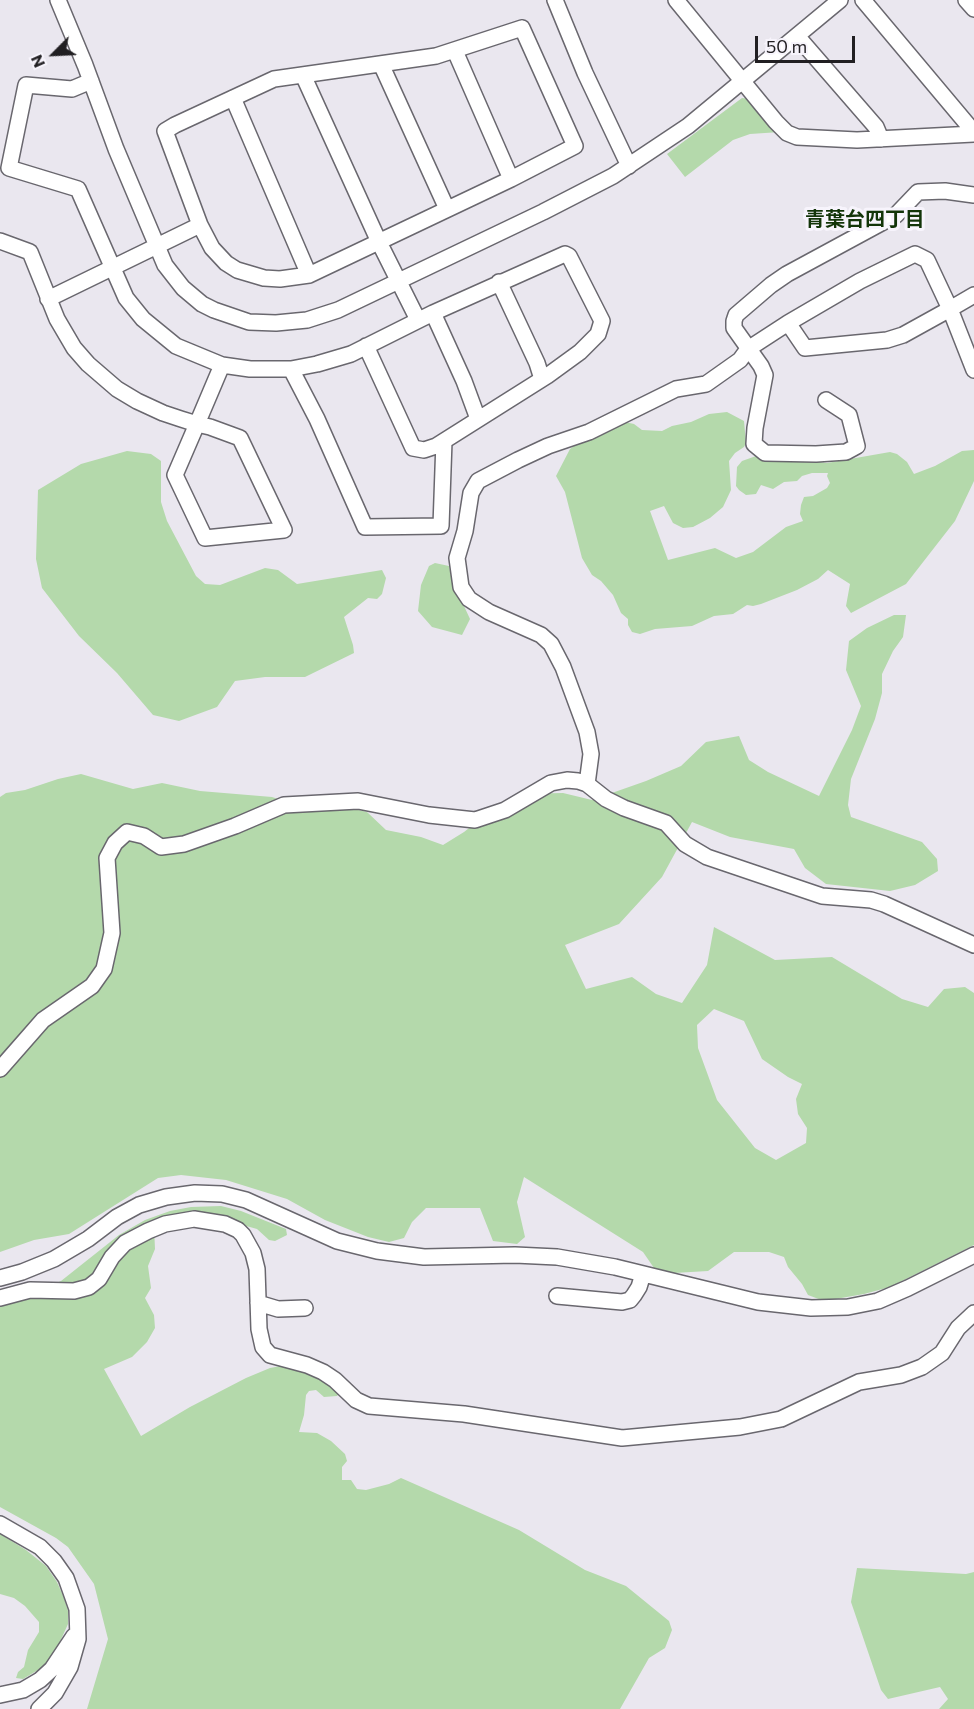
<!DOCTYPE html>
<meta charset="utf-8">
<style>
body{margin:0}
#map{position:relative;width:974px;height:1709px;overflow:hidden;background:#eae7ef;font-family:Commissioner,sans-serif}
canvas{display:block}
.north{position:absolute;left:24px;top:24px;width:60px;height:60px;-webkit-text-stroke:4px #f7f4fc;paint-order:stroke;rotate:246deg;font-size:16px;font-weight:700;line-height:24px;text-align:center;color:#211f22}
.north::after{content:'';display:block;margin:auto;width:21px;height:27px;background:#211f22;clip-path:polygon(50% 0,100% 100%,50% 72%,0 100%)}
.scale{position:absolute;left:755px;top:36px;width:100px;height:27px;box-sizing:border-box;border:3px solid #211f22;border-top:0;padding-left:8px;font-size:18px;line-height:21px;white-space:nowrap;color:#211f22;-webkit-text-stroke:4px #f7f4fc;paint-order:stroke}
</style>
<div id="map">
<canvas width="974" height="1709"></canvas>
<div class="north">N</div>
<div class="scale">50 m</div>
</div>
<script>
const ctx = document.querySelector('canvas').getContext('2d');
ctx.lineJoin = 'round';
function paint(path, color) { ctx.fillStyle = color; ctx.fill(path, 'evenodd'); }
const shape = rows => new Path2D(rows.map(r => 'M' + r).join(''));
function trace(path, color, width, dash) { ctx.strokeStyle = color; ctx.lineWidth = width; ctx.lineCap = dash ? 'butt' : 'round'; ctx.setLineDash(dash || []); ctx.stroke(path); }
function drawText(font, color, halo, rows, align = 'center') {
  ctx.font = font + ' Commissioner,"Noto Sans JP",sans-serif'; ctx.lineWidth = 6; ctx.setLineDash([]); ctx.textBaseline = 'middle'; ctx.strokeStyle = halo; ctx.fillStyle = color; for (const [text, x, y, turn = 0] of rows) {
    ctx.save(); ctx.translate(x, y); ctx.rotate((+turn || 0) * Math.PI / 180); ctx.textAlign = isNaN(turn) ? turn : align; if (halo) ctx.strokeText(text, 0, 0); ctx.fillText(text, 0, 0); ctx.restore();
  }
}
const green = shape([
 [742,98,751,99,780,132,750,134,733,140,685,177,667,154],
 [727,412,744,421,746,443,744,447,735,453,729,461,731,490,723,507,710,518,693,527,683,528,673,523,664,506,650,511,668,560,715,548,736,558,753,552,786,527,803,521,800,514,801,505,804,497,813,496,827,488,830,483,827,476,828,473,812,473,802,476,797,481,784,482,773,489,761,485,756,494,746,495,739,490,736,486,737,467,742,461,759,455,783,457,827,463,890,452,897,454,907,462,914,474,935,466,962,451,974,450,974,481,955,521,906,584,851,613,846,606,850,584,828,570,818,579,797,590,761,604,753,606,747,605,733,614,714,616,692,626,655,629,640,634,632,632,628,625,628,619,621,613,613,595,601,581,592,575,582,558,565,492,556,476,570,449,578,443,616,428,625,422,634,424,642,430,662,431,672,426,691,422,709,414],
 [127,451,151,454,161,461,161,502,167,521,196,576,205,584,220,585,265,568,278,570,297,584,382,570,386,578,382,594,377,599,368,598,344,617,353,645,354,653,305,677,265,677,235,681,217,707,179,721,153,715,117,673,79,636,42,588,36,559,38,490,81,464],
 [435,563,449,566,452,580,470,619,462,635,432,627,418,611,421,585,429,566],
 [894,615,906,615,903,637,893,651,882,674,882,693,875,719,851,779,848,805,851,817,922,842,937,859,938,871,915,885,890,891,826,884,805,868,794,849,730,837,692,822,662,877,619,924,565,945,586,989,632,977,656,994,682,1003,707,965,714,927,775,960,832,957,902,999,928,1007,944,989,965,987,974,993,974,1245,890,1287,864,1294,824,1301,808,1295,802,1284,788,1267,784,1257,769,1252,734,1252,708,1271,674,1273,654,1268,643,1252,524,1177,517,1202,525,1237,517,1244,493,1241,480,1208,426,1208,412,1222,404,1238,389,1242,368,1237,325,1220,287,1199,226,1180,181,1175,158,1178,69,1234,34,1240,0,1252,0,797,6,793,25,790,58,779,81,774,133,789,162,783,200,791,272,797,309,809,346,807,367,812,386,830,421,837,443,845,464,832,505,800,517,794,563,793,592,800,646,781,681,766,706,742,739,736,749,760,768,772,819,796,852,730,861,706,846,670,849,641,867,628],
 [714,1009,744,1021,762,1059,788,1077,802,1084,796,1099,798,1114,807,1128,806,1143,776,1160,755,1148,717,1100,698,1048,697,1025],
 [221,1206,241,1211,286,1229,287,1235,275,1241,269,1240,257,1229,232,1222,154,1227,155,1249,148,1266,151,1288,145,1298,154,1315,155,1328,147,1342,132,1357,104,1369,141,1436,190,1407,246,1378,270,1368,286,1365,298,1367,342,1390,337,1396,324,1397,316,1390,309,1391,306,1395,304,1415,299,1432,317,1433,331,1441,345,1454,347,1461,342,1467,342,1480,351,1480,357,1489,366,1490,389,1484,401,1478,519,1530,585,1570,626,1586,669,1621,672,1630,665,1648,649,1658,620,1709,87,1709,108,1639,94,1584,68,1547,56,1538,0,1507,0,1306,61,1281,119,1235,145,1220,170,1211,191,1207],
 [0,1534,26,1550,46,1566,57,1582,64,1598,68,1611,68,1624,54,1655,43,1667,23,1679,16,1678,18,1672,24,1667,28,1650,39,1632,39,1622,25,1606,14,1598,0,1594],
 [857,1568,966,1574,974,1572,974,1709,939,1709,948,1699,940,1687,888,1699,881,1690,851,1602]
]);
const minor = shape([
 [58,0,85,65,116,149,165,265,183,288,202,304,214,310,249,322,276,323,307,320,338,310,543,212,613,176,688,126,840,0],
 [555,0,585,73,629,166],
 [676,0,776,122,787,133,797,137,857,140,974,134],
 [863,0,968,125,971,134],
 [966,0,974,9],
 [522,28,575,146,511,179,309,275,280,279,264,278,237,270,226,263,212,248,200,225,165,131,175,125,274,79,436,56,522,28],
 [797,36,876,127,881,139],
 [455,51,511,179],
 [381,64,447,209],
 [303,75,379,242,418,320],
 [91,81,72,89,26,85,9,168,78,189,126,298,143,319,176,346,222,365,250,369,291,369,317,364,351,354,433,313,565,254,569,256,602,321,598,334,580,352,547,376,436,446,424,450,413,448,366,346],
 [233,98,309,275],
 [0,241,30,252,57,319,74,348,88,364,117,389,137,401,163,413,181,419,197,424,210,427,240,438,284,530,205,538,175,475,197,424,222,365],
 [499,282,537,363,542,379],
 [974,295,950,309,903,335,887,340,805,348,788,323,860,281,915,254,927,260,950,309,974,370],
 [48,299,200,225],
 [433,313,464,381,478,419],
 [291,369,317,419,365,527,441,526,444,441],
 [826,400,849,415,857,446,846,452,816,454,765,453,754,444,755,428,765,375,761,366,734,328,734,321,736,315,771,285,787,274,896,215,918,192,945,191,974,195],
 [587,784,591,754,587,732,563,667,551,644,541,635,489,612,469,599,461,587,457,558,465,531,471,493,478,481,518,460,548,446,589,432,676,389,706,384,740,360,748,349,788,323],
 [0,1069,43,1020,92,986,104,969,112,933,107,858,115,843,127,832,144,836,161,847,184,844,235,826,284,805,358,801,429,815,475,820,505,810,551,783,567,780,578,781,587,784,606,799,624,808,666,823,685,844,707,857,822,896,871,900,884,904,974,945],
 [0,1278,22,1272,54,1259,88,1239,117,1217,139,1205,166,1197,195,1193,222,1194,246,1200,337,1241,377,1251,424,1257,515,1255,557,1257,615,1267,758,1302,811,1308,848,1307,878,1301,908,1288,974,1255],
 [557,1296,622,1302,630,1300,634,1295,639,1287,643,1274],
 [0,1298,30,1290,74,1291,89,1287,99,1279,112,1257,125,1243,148,1231,165,1224,194,1219,225,1224,238,1230,243,1235,253,1253,257,1269,259,1329,263,1347,270,1355,307,1365,323,1372,335,1380,356,1400,369,1406,464,1414,622,1438,740,1427,781,1419,859,1382,901,1375,922,1367,942,1353,958,1328,974,1313],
 [258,1303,278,1309,305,1308],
 [0,1524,40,1547,54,1561,66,1578,77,1609,78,1639,70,1667,55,1693,39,1709],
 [0,1695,23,1690,40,1680,52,1669,74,1636]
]);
const neighbourhoodNames = [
 ["青葉台四丁目",865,219]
];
paint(green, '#b4d9ab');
trace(minor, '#69676e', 18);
trace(minor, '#fff', 15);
drawText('bold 20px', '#133509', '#f7f4fc', neighbourhoodNames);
</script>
